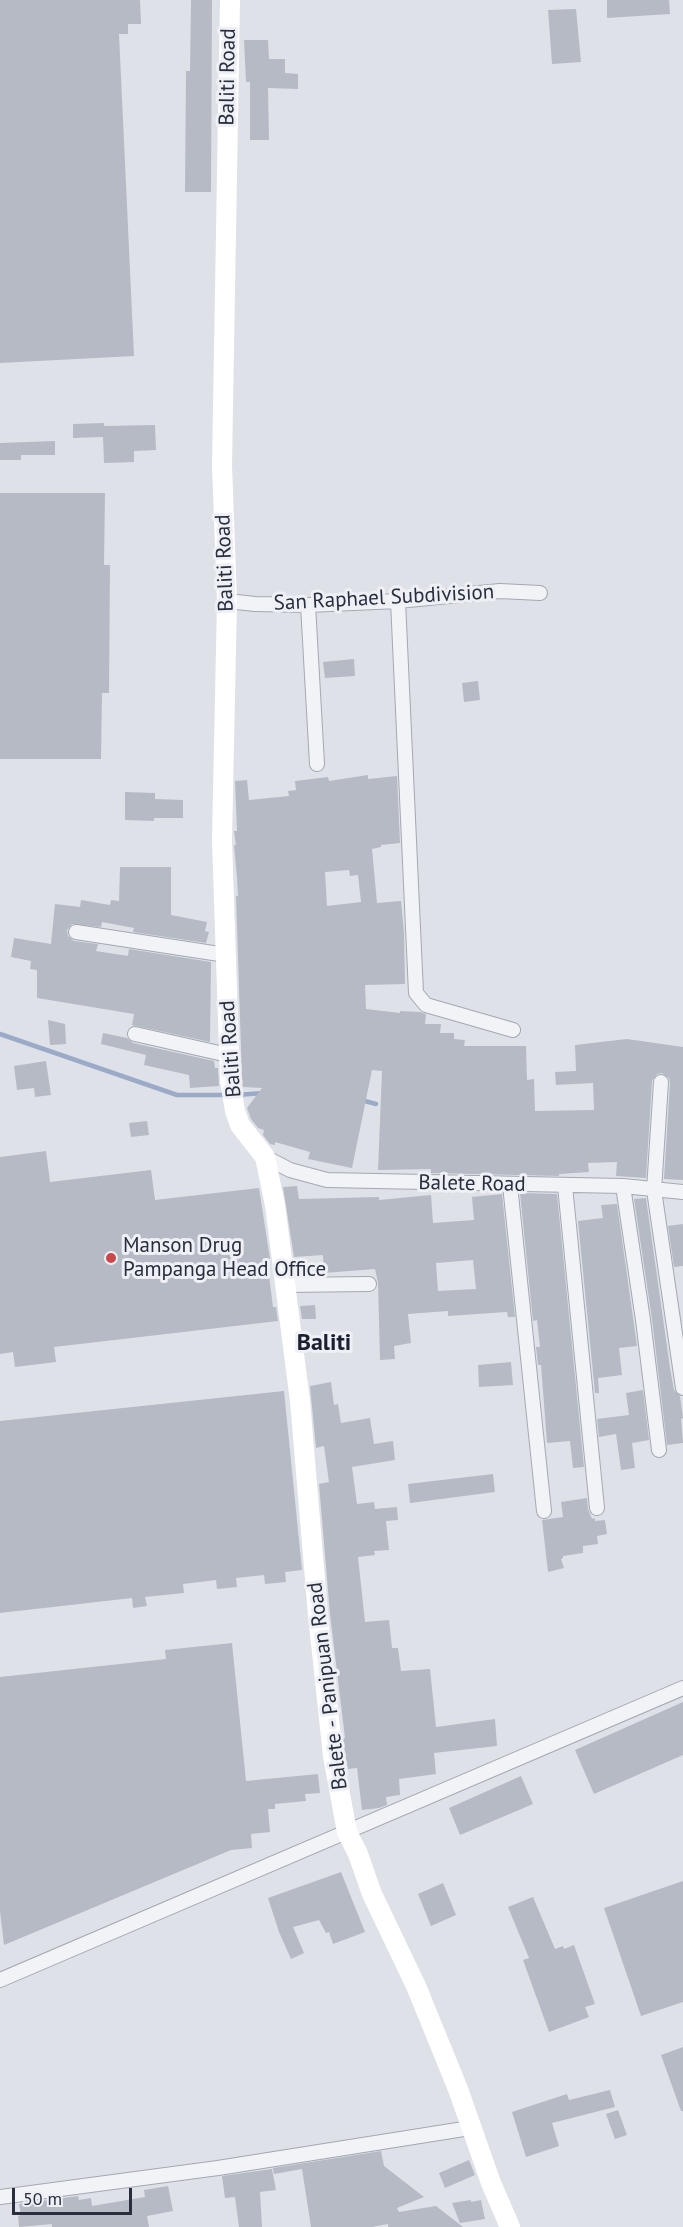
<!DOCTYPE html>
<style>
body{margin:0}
#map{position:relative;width:683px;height:2227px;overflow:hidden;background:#dfe1e8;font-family:"PT Sans",sans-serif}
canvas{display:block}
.scale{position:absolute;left:12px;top:2188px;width:120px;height:27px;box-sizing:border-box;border:3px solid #282e3e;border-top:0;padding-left:8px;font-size:18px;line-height:21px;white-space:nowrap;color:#282e3e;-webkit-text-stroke:4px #eef0f5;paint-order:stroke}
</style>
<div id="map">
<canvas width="683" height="2227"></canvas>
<div class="scale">50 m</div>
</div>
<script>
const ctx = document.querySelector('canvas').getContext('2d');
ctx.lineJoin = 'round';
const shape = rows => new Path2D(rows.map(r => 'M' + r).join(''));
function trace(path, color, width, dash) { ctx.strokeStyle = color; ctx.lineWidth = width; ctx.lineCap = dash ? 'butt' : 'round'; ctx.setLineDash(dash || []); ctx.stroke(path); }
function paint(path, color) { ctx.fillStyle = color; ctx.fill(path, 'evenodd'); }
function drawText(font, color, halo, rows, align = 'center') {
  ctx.font = font + ' "PT Sans",sans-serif'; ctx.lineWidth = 6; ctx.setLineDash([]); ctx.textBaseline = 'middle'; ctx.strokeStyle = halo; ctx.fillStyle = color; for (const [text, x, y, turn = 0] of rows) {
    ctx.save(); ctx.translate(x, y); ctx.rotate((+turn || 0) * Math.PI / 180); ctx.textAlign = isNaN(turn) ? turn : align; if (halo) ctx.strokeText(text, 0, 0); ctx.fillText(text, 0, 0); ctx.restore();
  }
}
const stream = shape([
 [0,1034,177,1095,228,1095],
 [236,1095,264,1093],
 [361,1100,376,1104]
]);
const building = shape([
 [0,0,140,0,141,24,128,24,128,34,119,34,134,356,0,363],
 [191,0,212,0,211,192,185,192,186,71,190,71],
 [607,0,669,0,670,14,607,18],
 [576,9,581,62,552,64,548,10],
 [244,40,268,40,269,59,285,59,285,73,298,74,298,89,268,88,269,140,250,140,250,82,246,82],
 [104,423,104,426,155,425,156,450,134,451,134,462,104,463,103,437,73,438,73,424],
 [55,441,55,455,21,455,21,460,0,460,0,443],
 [0,493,105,493,104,565,110,565,109,693,102,693,101,759,0,759],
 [354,659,355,676,325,678,323,662],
 [478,681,480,700,464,702,462,683],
 [368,775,368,779,397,776,400,843,381,845,381,847,372,849,377,903,401,901,404,932,405,984,365,985,366,1009,400,1013,400,1011,420,1012,426,1014,425,1024,441,1024,440,1033,454,1033,454,1039,465,1040,464,1046,526,1046,527,1080,534,1079,535,1111,594,1110,593,1083,556,1085,555,1072,576,1071,575,1045,627,1039,683,1047,683,1180,664,1179,670,1083,669,1078,662,1073,657,1074,652,1081,646,1178,616,1176,617,1162,588,1163,589,1172,559,1174,559,1176,431,1173,431,1169,378,1170,382,1071,372,1070,352,1168,308,1159,310,1152,275,1142,275,1145,270,1144,263,1135,264,1130,258,1128,251,1119,247,1108,262,1088,243,1087,242,1079,236,896,238,896,237,878,234,845,236,845,234,831,237,831,235,781,247,780,249,800,289,796,288,791,296,790,295,781,328,777,329,781],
 [349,870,350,876,358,875,361,902,327,906,325,872],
 [125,792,155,793,155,799,183,800,183,818,154,818,154,821,125,820],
 [120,867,171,867,171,915,207,922,205,931,209,932,206,943,133,932,134,928,102,922,101,927,72,924,67,930,68,936,74,941,98,944,96,951,128,956,129,949,211,962,210,1042,132,1025,134,1014,37,998,37,970,30,969,31,961,11,957,14,938,51,944,55,904,80,907,81,900,110,905,111,900,119,901],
 [48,1020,65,1024,66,1044,50,1045],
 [103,1033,127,1038,133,1043,214,1061,215,1068,218,1068,219,1086,190,1088,189,1075,144,1065,146,1055,101,1044],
 [46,1061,51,1095,35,1097,34,1088,17,1090,14,1066],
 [147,1121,149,1135,131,1137,129,1123],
 [46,1151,50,1182,151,1170,155,1200,259,1188,270,1259,267,1260,273,1307,276,1307,278,1321,54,1347,56,1362,15,1367,13,1352,0,1354,0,1157],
 [297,1186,299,1199,379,1197,379,1200,431,1195,433,1223,474,1220,472,1197,502,1194,515,1317,508,1317,507,1312,448,1316,448,1311,408,1314,411,1343,394,1346,395,1359,380,1360,378,1283,375,1269,324,1273,323,1255,294,1257,283,1187],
 [473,1260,476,1289,438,1291,436,1263],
 [520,1193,557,1194,584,1467,573,1468,570,1441,547,1443,541,1365,538,1365,536,1347,540,1347,537,1320,533,1321],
 [646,1198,670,1368,674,1390,680,1396,683,1418,681,1419,683,1443,667,1445,652,1319,634,1199],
 [617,1204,637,1346,619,1348,622,1375,598,1378,599,1393,595,1393,578,1221,603,1218,601,1205],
 [683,1224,683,1266,674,1267,668,1226],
 [315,1305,316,1319,302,1319,300,1306],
 [511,1362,513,1385,479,1387,478,1365],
 [331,1382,334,1405,338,1404,341,1423,370,1418,374,1444,393,1441,395,1460,352,1467,357,1504,374,1502,375,1509,397,1507,398,1520,386,1521,389,1550,374,1551,375,1555,358,1557,365,1622,389,1620,392,1648,398,1648,401,1671,430,1669,436,1727,495,1719,497,1746,434,1753,436,1774,399,1779,400,1795,386,1797,387,1805,379,1808,362,1810,357,1768,348,1769,345,1754,343,1738,345,1738,330,1614,319,1484,329,1482,324,1446,316,1448,310,1386],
 [643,1390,649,1440,632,1443,635,1468,621,1470,616,1434,599,1437,597,1419,629,1415,626,1393],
 [284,1391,302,1570,285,1572,286,1582,265,1584,264,1575,236,1578,237,1587,217,1589,216,1580,183,1584,184,1593,145,1597,147,1606,133,1608,132,1598,0,1613,0,1421],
 [493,1474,495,1492,410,1503,408,1484],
 [587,1498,588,1509,592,1519,595,1518,595,1521,605,1520,607,1534,597,1536,598,1544,583,1546,583,1553,563,1556,563,1558,561,1559,564,1568,548,1572,542,1520,563,1517,561,1502],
 [232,1643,246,1781,318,1774,320,1793,305,1794,306,1801,275,1804,275,1809,268,1809,270,1832,251,1834,252,1848,231,1850,4,1945,0,1911,0,1677,166,1659,165,1650],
 [683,1702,683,1755,594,1794,575,1750],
 [521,1776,533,1804,460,1835,449,1808],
 [341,1872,365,1932,333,1944,329,1932,326,1933,319,1920,293,1927,304,1953,291,1959,279,1932,268,1898],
 [683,1881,683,2002,641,2016,604,1908],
 [443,1883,456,1915,431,1926,418,1894],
 [533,1897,555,1949,563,1946,564,1949,574,1945,595,2004,585,2007,589,2017,549,2032,523,1960,529,1958,508,1907],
 [683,2047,683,2111,681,2111,661,2055],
 [610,2090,615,2107,552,2123,559,2146,526,2157,512,2112,567,2094,569,2100],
 [618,2110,627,2135,615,2139,606,2114],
 [381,2151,384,2166,424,2197,397,2208,399,2212,436,2206,463,2227,388,2227,388,2224,372,2227,311,2227,302,2169,274,2174,273,2168],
 [469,2160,475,2175,445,2188,439,2173],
 [272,2169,276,2190,260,2192,262,2227,239,2227,235,2197,225,2198,222,2176],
 [168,2186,173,2211,147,2216,149,2227,52,2227,52,2224,19,2227,18,2216,21,2215,19,2204,78,2196,79,2200,91,2198,92,2206,145,2197,144,2190],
 [471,2200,471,2202,481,2200,485,2219,460,2223,452,2203]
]);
const minor = shape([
 [227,601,255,604,308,605,398,601,500,591,540,593],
 [398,601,416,993,426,1005,513,1030],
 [308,605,317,764],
 [76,932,226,955],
 [135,1034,228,1055],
 [661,1082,654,1190,683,1388],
 [265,1157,290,1170,327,1180,623,1186,683,1192],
 [510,1185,544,1511],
 [565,1186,597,1508],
 [623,1186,643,1320,659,1450],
 [286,1285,369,1284],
 [0,1980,683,1688],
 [0,2197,218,2168,470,2128]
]);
const secondary = shape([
 [230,0,222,465,227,601,222,840,230,1080,235,1111,240,1125,265,1157,275,1205,300,1401,318,1615,333,1756,347,1832,358,1854,372,1894,416,1986,458,2089,491,2183,510,2227]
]);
const markers = [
 [111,1258,6,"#ca474a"]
];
const streetNames = [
 ["Baliti Road",228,77,-89],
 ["Baliti Road",225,563,-92],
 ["San Raphael Subdivision",384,598,-3],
 ["Baliti Road",231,1049,-94],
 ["Balete Road",472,1184,1],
 ["Balete - Panipuan Road",328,1686,-97]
];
const poiNames = [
 ["Manson Drug",123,1246],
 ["Pampanga Head Office",123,1270]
];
const quarterNames = [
 ["Baliti",324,1343]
];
trace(stream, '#9babc7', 4.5);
paint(building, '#b6bac4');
trace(minor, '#a4a8b2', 16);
trace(minor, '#f1f3f6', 14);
trace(secondary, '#fff', 20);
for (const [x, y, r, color] of markers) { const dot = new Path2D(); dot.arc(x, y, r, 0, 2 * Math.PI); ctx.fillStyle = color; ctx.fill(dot); trace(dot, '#eef0f5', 2); }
drawText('21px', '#282e3e', '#eef0f5', streetNames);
drawText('21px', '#282e3e', '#eef0f5', poiNames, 'left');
drawText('bold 24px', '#1b1f2f', '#eef0f5', quarterNames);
</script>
